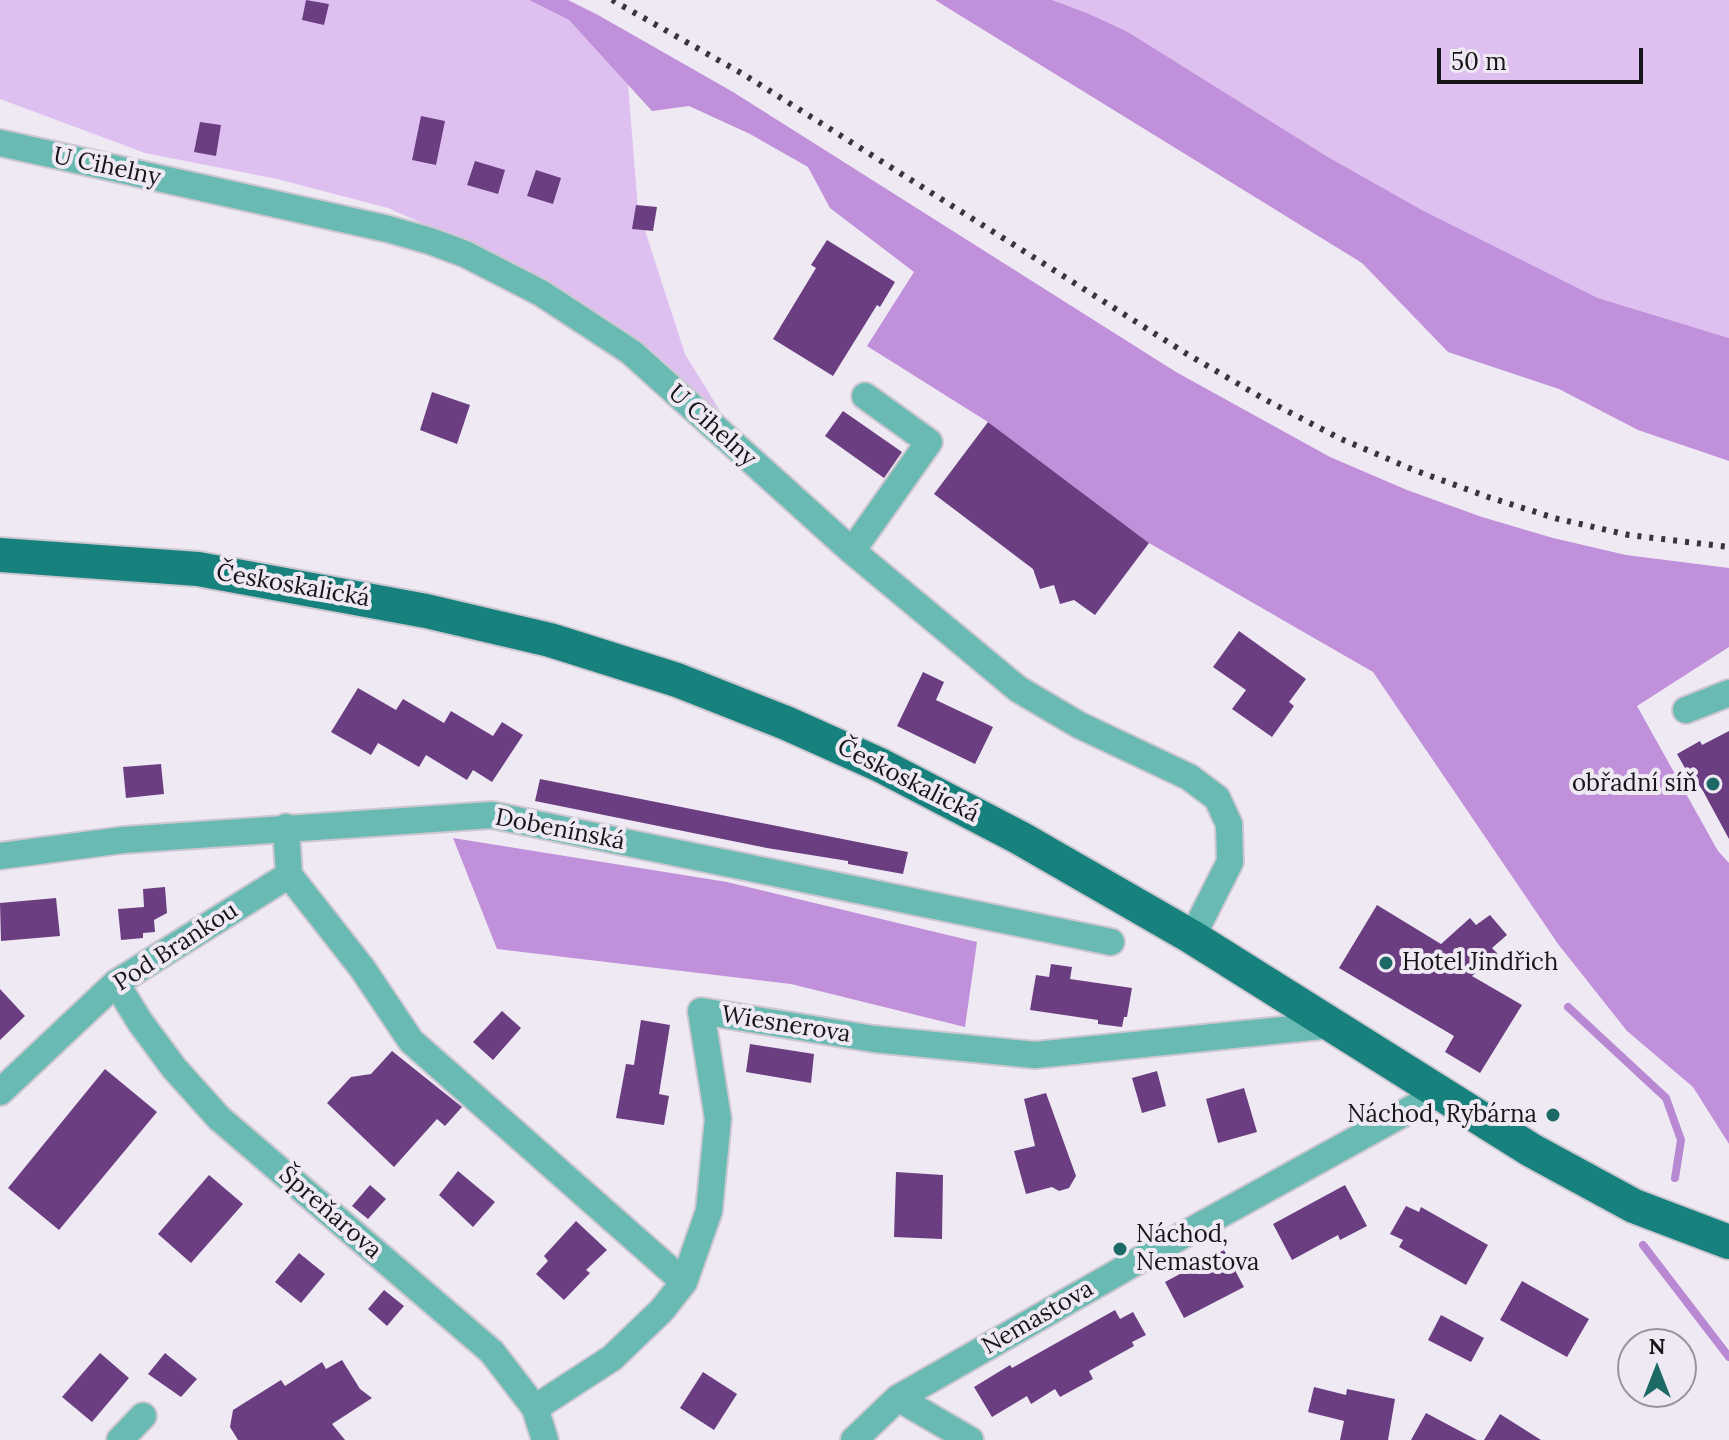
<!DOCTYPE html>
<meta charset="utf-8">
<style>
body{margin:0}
#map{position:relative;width:1729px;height:1440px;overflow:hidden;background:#efe9f4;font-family:Lora,serif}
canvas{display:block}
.north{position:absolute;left:1617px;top:1328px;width:80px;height:80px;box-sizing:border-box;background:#efe9f4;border:2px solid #99949c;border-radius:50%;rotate:0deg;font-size:22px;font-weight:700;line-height:32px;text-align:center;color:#181519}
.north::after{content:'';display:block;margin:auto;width:28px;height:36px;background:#1d6965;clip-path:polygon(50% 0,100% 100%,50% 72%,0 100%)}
.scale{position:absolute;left:1437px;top:48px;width:206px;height:36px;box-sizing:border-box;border:4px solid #181519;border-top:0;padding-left:10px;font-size:24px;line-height:28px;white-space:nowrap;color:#181519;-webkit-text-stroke:6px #efe9f4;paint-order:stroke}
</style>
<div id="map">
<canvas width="1729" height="1440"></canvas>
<div class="north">N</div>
<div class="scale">50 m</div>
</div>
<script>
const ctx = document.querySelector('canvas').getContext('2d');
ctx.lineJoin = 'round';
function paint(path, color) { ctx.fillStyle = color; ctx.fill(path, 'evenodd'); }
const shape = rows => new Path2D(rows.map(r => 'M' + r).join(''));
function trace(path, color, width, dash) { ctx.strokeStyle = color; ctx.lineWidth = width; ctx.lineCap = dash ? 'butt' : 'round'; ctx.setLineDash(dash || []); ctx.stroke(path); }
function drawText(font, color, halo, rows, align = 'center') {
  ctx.font = font + ' Lora,serif'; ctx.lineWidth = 8; ctx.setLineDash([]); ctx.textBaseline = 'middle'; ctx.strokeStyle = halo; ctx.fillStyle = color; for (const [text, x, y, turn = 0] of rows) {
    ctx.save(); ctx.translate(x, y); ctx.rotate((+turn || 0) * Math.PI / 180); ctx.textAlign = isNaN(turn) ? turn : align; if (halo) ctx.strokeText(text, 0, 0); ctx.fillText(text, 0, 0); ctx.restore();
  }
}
const green = shape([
 [0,0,529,0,569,20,628,84,638,209,685,354,720,411,635,344,512,263,388,208,277,179,145,153,0,99],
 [1052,0,1729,0,1729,338,1598,298,1422,210,1328,157,1128,32]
]);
const forest = shape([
 [529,0,568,0,598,15,733,92,1176,372,1330,457,1407,490,1482,517,1553,538,1626,555,1729,568,1729,647,1637,706,1718,851,1729,863,1729,1144,1693,1087,1627,1031,1558,944,1373,672,1149,543,988,422,867,346,914,272,830,208,808,167,750,134,689,106,652,111,569,20],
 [935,0,1052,0,1089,14,1128,32,1328,157,1422,210,1598,298,1729,338,1729,461,1638,430,1559,389,1448,352,1362,263],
 [453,838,727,882,977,942,965,1027,791,984,497,949]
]);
const stream = shape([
 [1568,1007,1666,1098,1681,1140,1675,1178],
 [1643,1245,1729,1357]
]);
const building = shape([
 [306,0,329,4,324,25,302,20],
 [421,116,445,121,436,165,412,160],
 [200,122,221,125,216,156,194,152],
 [475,161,505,170,498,194,467,185],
 [536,170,561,178,553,204,527,196],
 [636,205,657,207,653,231,632,229],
 [827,240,895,282,880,307,877,305,833,376,773,339,816,268,811,265],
 [432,392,470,405,457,444,420,430],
 [843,411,902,452,884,478,825,436],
 [988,422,1149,543,1095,615,1074,600,1060,604,1054,585,1040,589,1033,569,934,494],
 [1239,631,1306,679,1289,702,1294,706,1272,737,1232,709,1246,690,1213,667],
 [923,672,944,682,936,700,993,727,975,764,897,726],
 [358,688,396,710,403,699,444,723,451,711,493,736,502,722,523,735,492,782,473,770,467,780,426,755,419,767,378,743,371,755,331,732],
 [1729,731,1729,839,1703,791,1693,776,1690,777,1677,754,1700,741,1702,745],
 [161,764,164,794,126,798,123,767],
 [540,779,908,852,903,874,848,864,848,861,767,848,535,801],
 [165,887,167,913,154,920,155,932,143,933,143,938,121,940,118,909,144,907,143,889],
 [56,898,60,936,1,941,0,903],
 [1377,905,1441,944,1470,918,1476,925,1490,915,1507,935,1492,948,1498,954,1472,976,1522,1005,1480,1073,1445,1052,1454,1036,1339,968],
 [1051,964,1072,967,1070,979,1132,988,1127,1017,1124,1017,1122,1027,1098,1024,1098,1020,1030,1010,1036,975,1049,977],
 [0,989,25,1016,0,1040],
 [502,1011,521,1028,493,1060,473,1042],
 [641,1020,670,1025,659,1094,669,1096,664,1125,616,1118,626,1064,634,1065],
 [750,1044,814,1054,811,1083,746,1072],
 [392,1051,462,1107,445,1126,437,1119,394,1167,327,1103,351,1077,371,1074],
 [105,1069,157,1112,59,1230,8,1188],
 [1157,1071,1166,1106,1142,1113,1132,1078],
 [1244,1088,1257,1132,1218,1143,1206,1099],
 [1046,1093,1076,1176,1069,1188,1059,1191,1052,1187,1026,1194,1014,1151,1035,1146,1024,1099],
 [458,1171,495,1202,473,1227,439,1195],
 [896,1172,943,1175,942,1239,894,1237],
 [209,1175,243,1204,191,1263,158,1234],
 [370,1185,386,1199,368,1219,352,1206],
 [1345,1185,1367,1226,1340,1240,1338,1235,1292,1260,1273,1224],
 [1406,1206,1419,1212,1421,1207,1488,1245,1466,1285,1399,1247,1403,1240,1390,1234],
 [576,1221,607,1250,586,1270,590,1273,564,1300,536,1274,548,1261,544,1256],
 [1224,1250,1244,1287,1184,1318,1165,1282],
 [299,1253,325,1274,301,1303,275,1282],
 [1522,1281,1589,1319,1567,1357,1500,1320],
 [384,1290,404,1306,387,1326,368,1309],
 [1115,1310,1120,1319,1133,1312,1146,1335,1132,1342,1134,1346,1089,1371,1093,1379,1060,1397,1055,1389,1031,1404,1027,1396,992,1417,974,1387,1010,1365,1012,1368],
 [1441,1315,1484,1338,1471,1362,1428,1340],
 [100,1353,129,1378,92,1422,62,1397],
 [165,1353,197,1379,181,1397,148,1374],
 [342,1360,360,1389,372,1398,332,1424,345,1440,238,1440,230,1427,233,1410,281,1380,285,1386,322,1362,326,1369],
 [703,1372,737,1394,714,1430,680,1408],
 [1314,1387,1346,1395,1347,1389,1395,1399,1388,1440,1340,1440,1344,1421,1308,1412],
 [1426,1413,1477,1440,1411,1440],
 [1500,1414,1541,1440,1484,1440]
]);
const minor = shape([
 [0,143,388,229,430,241,465,254,541,293,631,352,852,551,1018,689,1079,725,1189,777,1217,798,1229,824,1230,862,1192,937],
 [852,551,929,442,865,396],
 [1686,710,1729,693],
 [0,856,123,840,492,815,1111,942],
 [289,875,362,968,411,1041,684,1282],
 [116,983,140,1022,174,1068,219,1118,492,1352,535,1408,545,1440],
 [0,1092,116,983,289,875,286,827],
 [898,1398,970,1440],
 [535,1408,612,1358,662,1310,684,1282,709,1211,718,1119,701,1011,874,1039,1035,1055,1332,1025],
 [120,1440,143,1416],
 [854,1440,898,1398,1185,1234,1442,1092]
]);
const major = shape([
 [0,555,198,569,426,611,550,640,677,680,786,723,880,765,1020,838,1192,937,1531,1150,1634,1206,1729,1242]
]);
const rail = shape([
 [612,0,743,74,1187,354,1266,400,1339,438,1414,470,1488,497,1558,519,1629,535,1729,547]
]);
const markers = [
 [1713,784,8,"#1d6965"],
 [1386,963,8,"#1d6965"],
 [1553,1115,8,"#1d6965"],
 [1120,1249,8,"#1d6965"]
];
const streetNames = [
 ["U Cihelny",107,167,12],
 ["U Cihelny",712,426,42],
 ["Českoskalická",293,586,10],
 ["Českoskalická",908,781,27],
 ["Dobenínská",560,830,11],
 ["Pod Brankou",176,947,-33],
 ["Wiesnerova",786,1025,9],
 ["Špreňarova",330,1213,41],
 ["Nemastova",1038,1318,-30]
];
const poiNames = [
 ["obřadní síň",1697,784],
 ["Hotel Jindřich",1402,963,"left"],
 ["Náchod, Rybárna",1537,1115],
 ["Náchod,",1136,1235,"left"],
 ["Nemastova",1136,1263,"left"]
];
paint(green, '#dec0f0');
paint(forest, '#c090da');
trace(stream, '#b888d2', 8);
paint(building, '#6b3e82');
trace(minor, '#cdc7d1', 30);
trace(major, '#cdc7d1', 38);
trace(minor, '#6abab4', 26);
trace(major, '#17827d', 34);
trace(rail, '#39363b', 6, [4, 8]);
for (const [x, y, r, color] of markers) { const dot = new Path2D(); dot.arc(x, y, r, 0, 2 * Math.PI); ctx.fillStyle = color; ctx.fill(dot); trace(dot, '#efe9f4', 3); }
drawText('24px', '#181519', '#efe9f4', streetNames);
drawText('24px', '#181519', '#efe9f4', poiNames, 'right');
</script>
